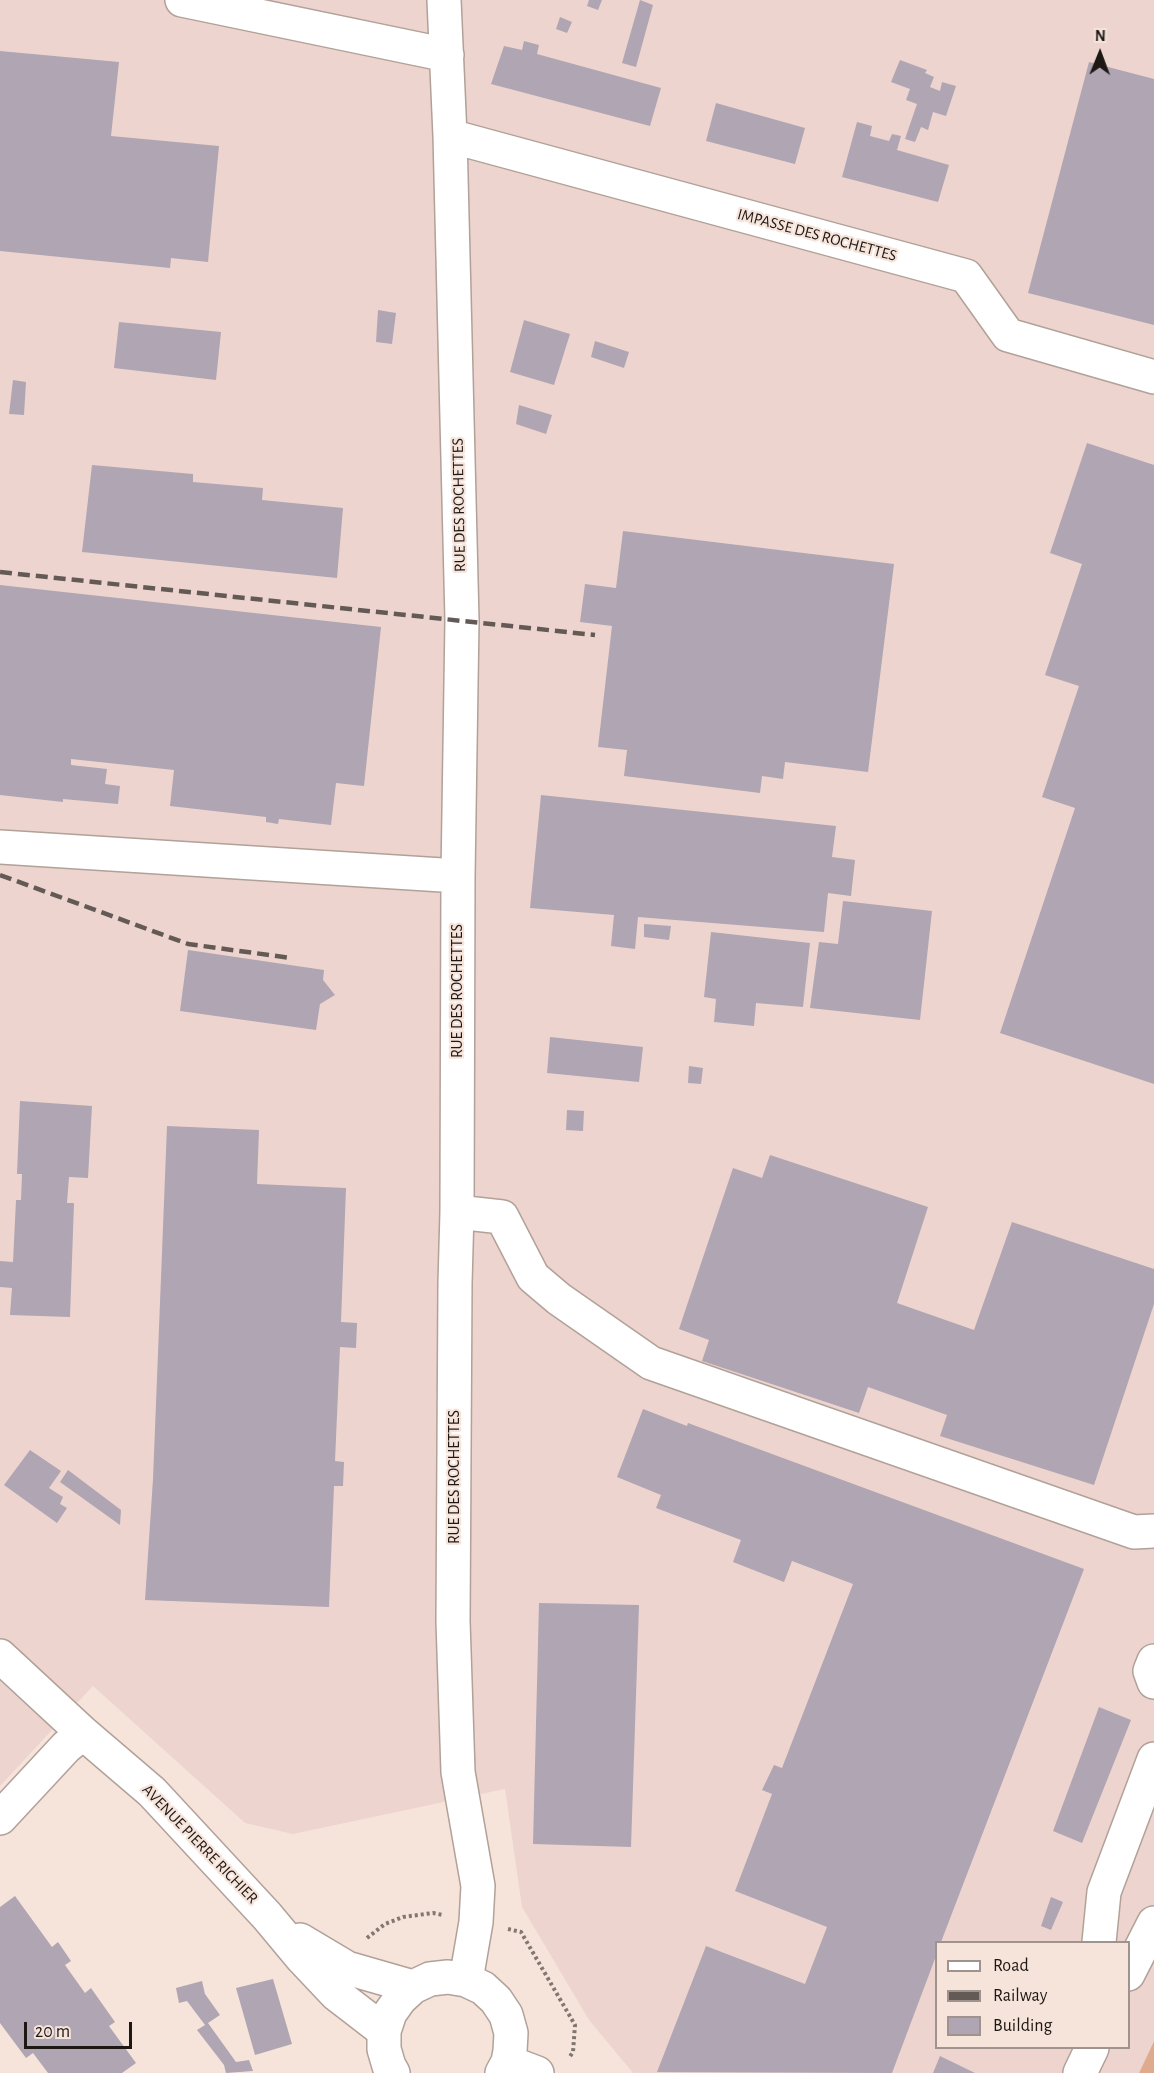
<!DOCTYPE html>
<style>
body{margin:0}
#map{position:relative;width:1154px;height:2073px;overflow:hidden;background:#f6e4db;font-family:"Alegreya Sans",sans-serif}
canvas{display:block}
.legend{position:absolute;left:935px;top:1941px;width:195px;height:108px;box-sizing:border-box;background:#f6e4db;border:2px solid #a0928c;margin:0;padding:8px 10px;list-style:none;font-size:18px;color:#1e1815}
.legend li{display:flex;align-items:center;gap:12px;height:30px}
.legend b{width:30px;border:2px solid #a0928c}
.north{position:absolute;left:1070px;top:24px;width:60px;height:60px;-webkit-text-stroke:4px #f6e4db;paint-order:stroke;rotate:1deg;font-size:16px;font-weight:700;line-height:24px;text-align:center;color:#1e1815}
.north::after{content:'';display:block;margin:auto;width:21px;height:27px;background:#1e1815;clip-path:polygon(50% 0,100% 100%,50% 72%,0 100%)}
.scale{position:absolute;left:24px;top:2022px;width:108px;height:27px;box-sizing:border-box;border:3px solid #1e1815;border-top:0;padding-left:8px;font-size:18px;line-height:21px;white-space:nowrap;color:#1e1815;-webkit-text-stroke:4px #f6e4db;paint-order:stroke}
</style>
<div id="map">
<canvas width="1154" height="2073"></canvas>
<ul class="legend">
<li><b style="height:8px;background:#fff"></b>Road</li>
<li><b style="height:8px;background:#645a55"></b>Railway</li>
<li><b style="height:16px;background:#b0a5b3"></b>Building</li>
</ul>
<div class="north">N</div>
<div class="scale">20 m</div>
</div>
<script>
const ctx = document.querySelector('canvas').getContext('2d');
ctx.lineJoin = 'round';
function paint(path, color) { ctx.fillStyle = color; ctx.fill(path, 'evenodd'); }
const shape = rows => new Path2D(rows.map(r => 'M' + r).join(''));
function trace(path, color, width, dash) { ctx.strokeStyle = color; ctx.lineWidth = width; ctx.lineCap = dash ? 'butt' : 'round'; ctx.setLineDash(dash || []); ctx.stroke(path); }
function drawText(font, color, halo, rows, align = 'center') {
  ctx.font = font + ' "Alegreya Sans",sans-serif'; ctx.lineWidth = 4.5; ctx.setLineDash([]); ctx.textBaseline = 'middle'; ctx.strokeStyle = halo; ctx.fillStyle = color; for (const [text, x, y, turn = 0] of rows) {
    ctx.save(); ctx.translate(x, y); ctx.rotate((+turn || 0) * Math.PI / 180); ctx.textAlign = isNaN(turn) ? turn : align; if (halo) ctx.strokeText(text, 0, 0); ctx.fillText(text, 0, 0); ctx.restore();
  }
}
const industrial = shape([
 [0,0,1154,0,1154,2041,1139,2073,633,2073,589,2020,522,1907,505,1789,293,1834,245,1823,93,1686,0,1786],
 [936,1942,1128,1942,1128,2048,936,2048]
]);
const forest = shape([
 [1154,2041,1154,2073,1139,2073]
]);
const building = shape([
 [589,0,602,0,598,10,587,6],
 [640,0,653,5,636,67,622,63],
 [560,17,572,22,567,33,556,29],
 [524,41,539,45,537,54,661,88,650,126,491,84,504,46,522,50],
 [0,51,119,62,111,136,219,146,208,262,171,258,170,268,0,251],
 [900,60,927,70,925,73,934,77,930,87,940,91,942,82,956,86,946,116,933,112,928,130,921,127,915,142,905,139,917,104,906,100,910,89,891,82],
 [1089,62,1154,79,1154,325,1028,293],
 [716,103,805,128,795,164,706,141],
 [857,122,872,126,870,136,889,141,892,134,901,136,897,150,949,165,938,202,842,177],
 [378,310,396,313,392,344,376,342],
 [524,320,570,334,554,385,510,372],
 [119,322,221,332,216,380,114,368],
 [595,341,629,352,624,368,591,357],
 [13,380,26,382,24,415,9,414],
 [519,405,552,415,546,434,516,424],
 [1087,443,1154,465,1154,1084,1000,1033,1075,808,1042,797,1079,686,1045,675,1082,564,1050,553],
 [92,465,193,474,193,482,263,488,262,500,343,508,337,578,82,552],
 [623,531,894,564,868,772,785,762,783,779,762,776,760,793,624,776,627,750,598,747,612,626,580,622,585,584,616,588],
 [0,585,381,627,364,786,336,783,331,825,279,819,278,824,266,822,266,817,170,806,174,770,71,759,71,765,107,769,105,784,120,786,118,804,63,799,63,802,0,795],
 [541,795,836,826,832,857,855,860,851,896,828,893,824,932,638,917,635,949,611,946,614,915,530,908],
 [843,901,932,911,920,1020,810,1008,819,942,838,944],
 [644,924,671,926,669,940,644,937],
 [711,932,810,943,803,1007,756,1003,754,1026,714,1022,716,999,704,997],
 [188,950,324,970,323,980,335,995,320,1004,316,1030,180,1011],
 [550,1037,643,1047,639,1082,547,1073],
 [689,1066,703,1068,701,1084,688,1083],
 [20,1101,92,1106,88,1178,69,1177,67,1203,74,1203,70,1317,10,1315,12,1288,0,1287,0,1261,13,1262,16,1200,21,1200,22,1174,17,1174],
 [567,1110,584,1111,583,1131,566,1130],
 [167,1126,259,1130,257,1184,346,1188,341,1322,357,1323,356,1348,340,1347,335,1461,344,1462,343,1486,334,1486,329,1607,145,1600,153,1479],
 [770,1155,928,1207,897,1303,974,1330,1012,1222,1154,1269,1154,1304,1094,1485,940,1436,947,1415,868,1387,859,1413,702,1361,709,1340,679,1329,733,1168,762,1178],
 [643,1409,687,1426,688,1423,1084,1569,941,1942,936,1942,936,1956,892,2073,657,2072,706,1946,805,1984,827,1927,735,1891,772,1794,762,1790,774,1765,782,1768,853,1584,792,1561,784,1582,733,1562,741,1540,656,1508,661,1495,617,1477],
 [30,1450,61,1471,49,1488,63,1497,60,1504,67,1508,57,1523,4,1485],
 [68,1470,121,1510,120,1525,60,1482],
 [539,1603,639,1605,631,1847,533,1844],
 [1099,1707,1131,1720,1082,1843,1053,1831],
 [15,1896,52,1947,58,1942,71,1961,65,1965,85,1993,91,1988,115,2022,109,2026,136,2063,122,2073,48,2073,33,2053,26,2058,0,2023,0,1907],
 [1051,1897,1063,1902,1051,1930,1041,1926],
 [273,1979,292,2044,255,2055,236,1988],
 [202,1981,205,1994,220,2015,208,2023,236,2062,249,2060,253,2071,226,2073,224,2065,197,2030,205,2025,187,2001,179,2003,176,1988],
 [940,2056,975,2073,933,2073]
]);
const path = shape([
 [508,1929,521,1932,575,2025,573,2052,569,2058],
 [367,1938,385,1924,403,1917,433,1913,443,1915]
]);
const minor = shape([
 [182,0,447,55],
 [444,0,450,136,462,620,458,876,457,1212,455,1283,453,1621,458,1772,478,1886,476,1922,466,1980],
 [450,136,966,276,1008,335,1154,377],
 [0,847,458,876],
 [457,1212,502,1217,533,1277,559,1299,651,1363,1134,1532,1154,1531],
 [0,1656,83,1733,152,1792,267,1916,302,1958,336,1994,384,2031],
 [1154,1661,1150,1671,1154,1682],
 [0,1818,66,1747,83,1733],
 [300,1940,347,1968,413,1987],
 [1099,1942,1104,1892,1154,1759],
 [508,2062,537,2073],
 [393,2073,389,2066,384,2049,384,2031,390,2013,400,1999,413,1987,430,1979,448,1977,466,1980,483,1988,496,2000,506,2015,511,2033,510,2051,508,2062,502,2073]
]);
const major = shape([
 [1128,1974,1154,1923],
 [1080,2073,1092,2048]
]);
const rail = shape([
 [0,572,595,635],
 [0,875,188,944,291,958]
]);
const streetNames = [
 ["IMPASSE DES ROCHETTES",817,235,15],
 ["RUE DES ROCHETTES",459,505,-91],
 ["RUE DES ROCHETTES",457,991,-90],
 ["RUE DES ROCHETTES",454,1477,-90],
 ["AVENUE PIERRE RICHIER",200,1844,46]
];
paint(industrial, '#eed4ce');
paint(forest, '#dfab8f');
paint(building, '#b0a5b3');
trace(minor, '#b1a198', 36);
trace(major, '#b1a198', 36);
trace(path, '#817670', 4, [3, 3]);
trace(minor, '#fff', 33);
trace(major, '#fff', 33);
trace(rail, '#645a55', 4.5, [12, 6]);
drawText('16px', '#1e1815', '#f6e4db', streetNames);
</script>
